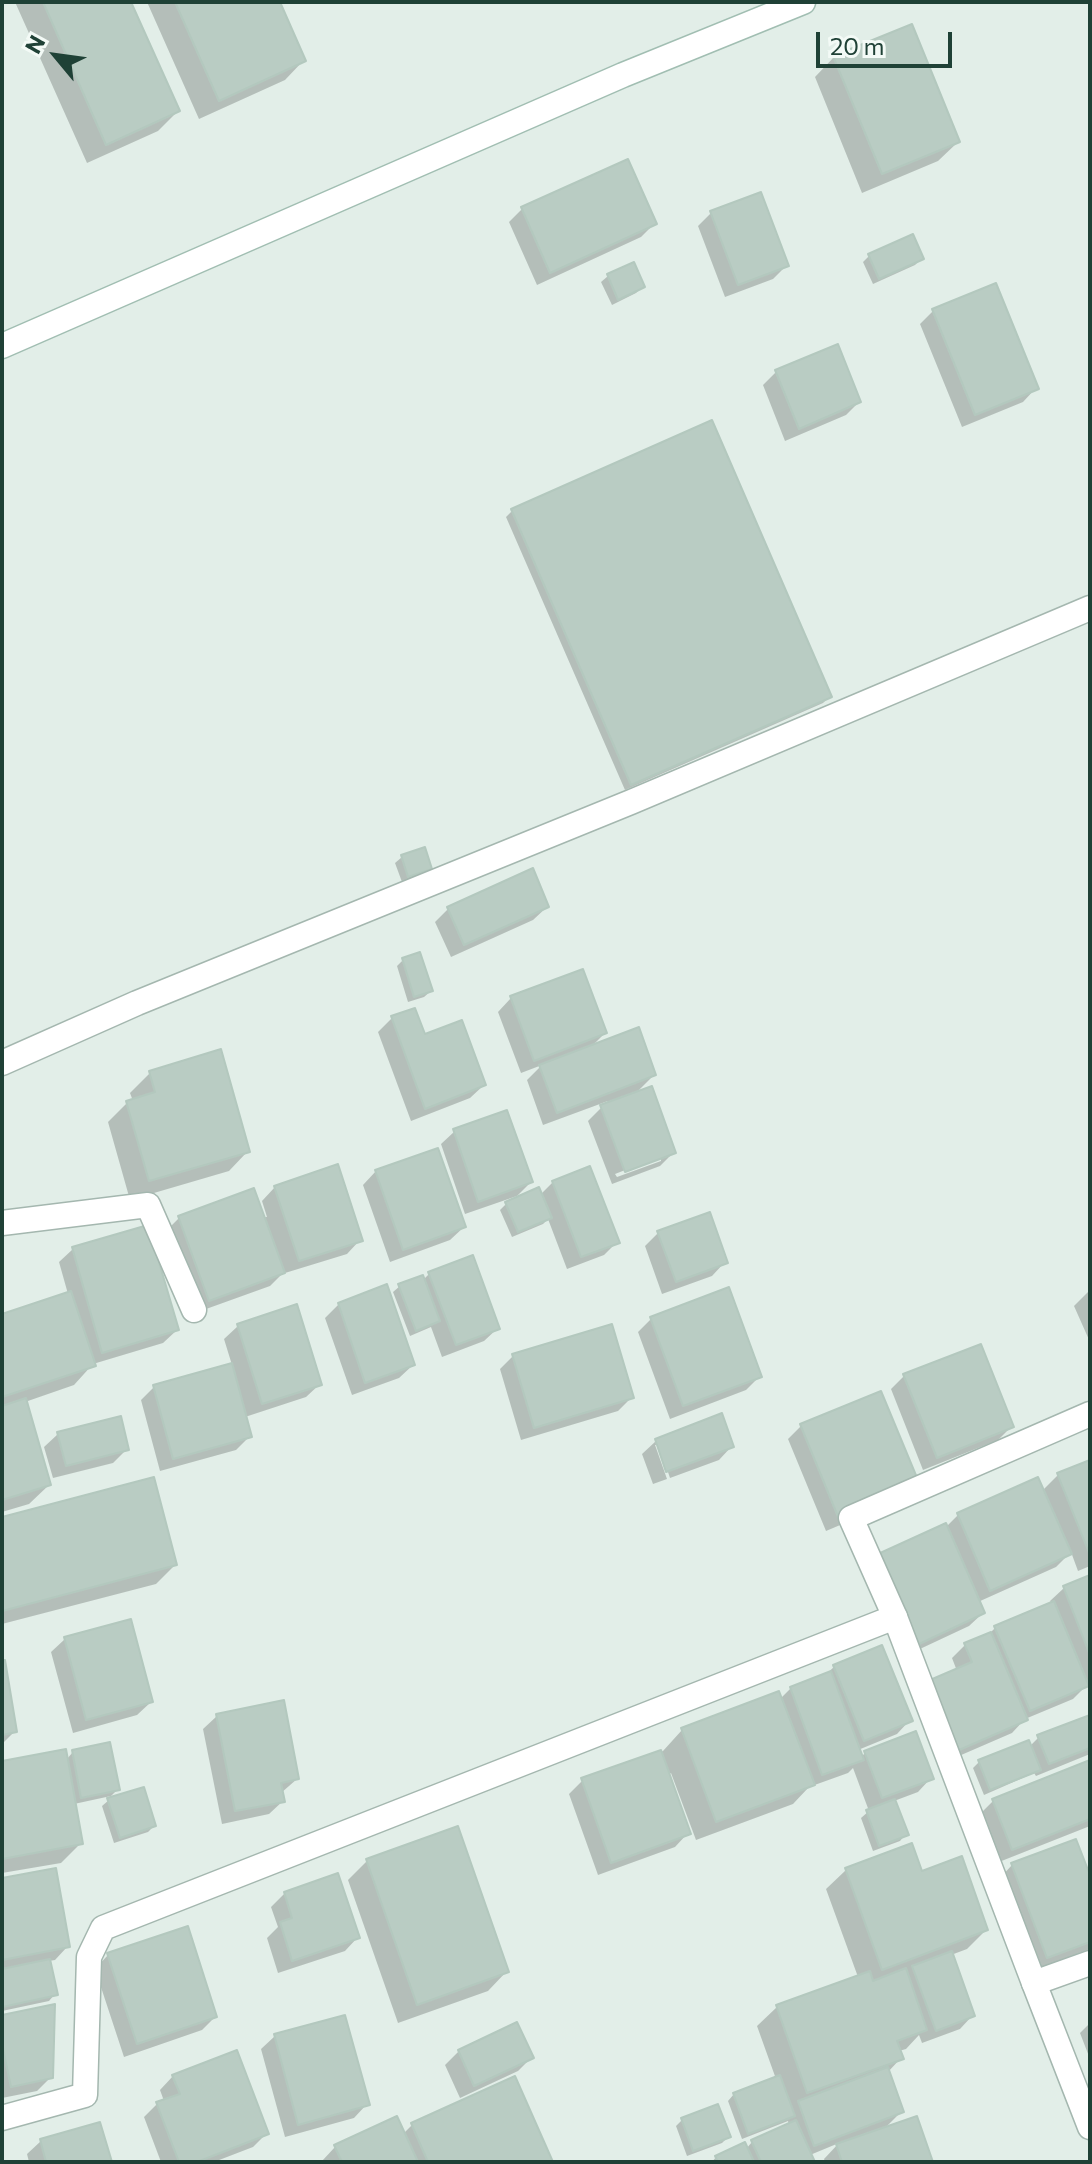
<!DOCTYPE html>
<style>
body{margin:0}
#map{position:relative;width:1092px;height:2164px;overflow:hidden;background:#e2eee8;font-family:Commissioner,sans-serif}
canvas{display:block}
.frame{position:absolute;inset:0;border:4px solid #1f4136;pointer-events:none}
.north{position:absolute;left:16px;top:16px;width:80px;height:80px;-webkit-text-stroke:6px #f3faf6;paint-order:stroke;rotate:299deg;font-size:22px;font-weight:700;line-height:32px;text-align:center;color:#1f4136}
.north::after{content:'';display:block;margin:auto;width:28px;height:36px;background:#1f4136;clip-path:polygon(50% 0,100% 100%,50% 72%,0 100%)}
.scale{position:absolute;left:816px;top:32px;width:136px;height:36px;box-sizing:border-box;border:4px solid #1f4136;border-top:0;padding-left:10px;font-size:24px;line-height:28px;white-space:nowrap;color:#1f4136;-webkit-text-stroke:6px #f3faf6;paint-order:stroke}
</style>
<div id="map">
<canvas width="1092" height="2164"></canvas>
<div class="frame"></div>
<div class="north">N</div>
<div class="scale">20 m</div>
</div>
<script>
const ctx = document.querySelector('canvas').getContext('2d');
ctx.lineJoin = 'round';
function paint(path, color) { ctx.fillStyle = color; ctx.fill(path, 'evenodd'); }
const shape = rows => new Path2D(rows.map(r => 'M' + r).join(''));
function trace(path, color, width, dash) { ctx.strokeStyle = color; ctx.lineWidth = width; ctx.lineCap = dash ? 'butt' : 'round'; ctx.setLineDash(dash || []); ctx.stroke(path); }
const shadow = shape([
 [15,2,129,2,178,111,158,131,87,163],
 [147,2,278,2,304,60,285,80,199,119],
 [834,57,958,142,938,161,862,193,815,77],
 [522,209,654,224,641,237,537,285,509,222],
 [711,213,787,265,773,279,725,297,698,226],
 [869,256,921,259,915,265,873,284,863,262],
 [633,265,642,287,636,293,612,305,601,282,608,276],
 [934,310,1036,388,1023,402,962,427,920,324],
 [776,372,859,402,846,415,785,441,763,385],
 [512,511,830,696,823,703,625,790,506,517],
 [402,857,430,868,424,875,402,882,395,863],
 [547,907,533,920,451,957,435,922,448,909],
 [403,960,431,991,424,997,408,1002,397,966],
 [511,998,605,1033,590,1048,654,1075,634,1095,674,1152,660,1166,612,1184,588,1121,608,1101,543,1125,527,1080,542,1065,521,1073,498,1012],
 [661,1156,661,1161,617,1177,615,1174],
 [392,1018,424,1036,484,1085,470,1098,411,1121,378,1032],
 [150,1073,248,1151,229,1171,130,1200,108,1122,127,1103,133,1101,130,1093],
 [455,1131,531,1182,517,1196,465,1214,441,1144],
 [376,1171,464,1227,450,1240,390,1262,363,1185],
 [553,1182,617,1242,604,1255,567,1269,548,1219,543,1224,512,1237,500,1210,506,1204,540,1195],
 [275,1187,360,1240,347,1254,285,1273,285,1271,270,1286,195,1313,166,1231,179,1218,267,1217,262,1201],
 [658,1233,725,1262,712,1276,662,1294,645,1246],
 [73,1249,177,1330,163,1343,93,1364,74,1385,25,1402,49,1485,29,1504,2,1512,2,1316,68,1294,59,1262],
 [429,1274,498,1328,484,1341,442,1357,431,1327,410,1336,393,1292,400,1286,423,1280],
 [1090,1290,1090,1342,1074,1306],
 [339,1304,413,1365,399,1378,352,1395,325,1318],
 [651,1319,759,1377,746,1390,670,1419,638,1332],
 [238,1326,320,1384,306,1397,245,1417,250,1436,236,1450,160,1471,141,1400,154,1387,232,1365,224,1339],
 [513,1356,631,1398,618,1411,521,1440,500,1369],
 [904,1376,1011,1427,998,1440,923,1470,891,1389],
 [801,1426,904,1498,826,1531,788,1439],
 [58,1434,127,1449,113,1463,53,1478,44,1447],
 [656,1441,732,1446,719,1460,670,1478,659,1445,655,1445,667,1479,653,1484,642,1454],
 [1090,1462,1090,1566,1078,1571,1071,1552,1056,1567,978,1602,983,1613,969,1626,905,1656,946,1527,958,1515,1037,1480,1042,1491,1058,1475],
 [2,1519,175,1565,156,1584,2,1624],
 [1090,1577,1090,1682,1073,1699,1025,1719,1012,1733,945,1762,957,1671,952,1658,965,1645,988,1635,995,1628,1052,1604,1050,1601,1064,1588],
 [65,1639,151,1702,137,1715,73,1733,51,1652],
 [2,1662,15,1731,2,1744],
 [834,1667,910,1720,897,1734,858,1750,861,1757,866,1752,931,1778,918,1792,894,1801,906,1834,900,1841,873,1851,861,1818,869,1811,853,1768,848,1773,809,1787,793,1804,696,1840,671,1773,668,1775,688,1833,675,1847,598,1875,569,1794,583,1780,663,1751,682,1730,778,1693,780,1699,791,1688,825,1675],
 [217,1716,297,1779,281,1793,283,1801,269,1814,222,1824,203,1729],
 [1090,1717,1090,1754,1036,1776,1034,1773,984,1795,973,1768,979,1762,1030,1746,1039,1737],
 [73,1752,117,1790,111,1796,74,1804,81,1843,61,1863,2,1873,2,1763,66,1760],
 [1090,1762,1090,1826,999,1862,980,1814,993,1801],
 [109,1800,154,1826,148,1832,114,1843,102,1806],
 [367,1861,507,1971,488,1991,398,2023,348,1880],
 [1012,1865,1090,1881,1090,1949,1033,1970,999,1879],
 [846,1870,921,1874,986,1930,967,1949,951,1955,973,2015,960,2029,922,2043,919,2035,906,2049,899,2051,901,2058,888,2072,902,2111,884,2129,931,2162,825,2162,824,2159,839,2143,810,2155,813,2162,712,2162,716,2157,746,2149,752,2142,789,2125,788,2121,742,2139,728,2101,734,2094,776,2079,757,2026,777,2007,858,1977,826,1889],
 [2,1880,68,1946,55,1960,49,1961,55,1994,49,2001,2,2011],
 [285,1893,358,1937,345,1951,278,1973,267,1938,278,1927,271,1907],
 [108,1955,215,2017,202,2030,124,2057,95,1969],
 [2,2017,51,2077,37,2091,2,2098],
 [1090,2023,1090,2059,1080,2033],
 [275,2036,367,2104,354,2118,285,2137,261,2049],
 [459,2051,531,2058,518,2071,460,2098,445,2065],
 [173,2076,266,2134,253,2147,214,2162,161,2162,144,2117,157,2104,164,2101,160,2090],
 [682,2120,728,2137,722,2143,687,2156,676,2126],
 [412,2125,551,2162,322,2161,335,2147,403,2134],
 [41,2141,110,2162,29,2162,27,2154]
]);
const building = shape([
 [43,2,131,2,180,111,106,145,43,2],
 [175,2,280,2,306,61,219,101,175,2],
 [912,24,960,142,882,174,833,56,912,24],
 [628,159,657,224,550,273,521,207,628,159],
 [761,192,789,266,738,285,710,211,761,192],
 [913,234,924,259,879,279,868,254,913,234],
 [634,262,645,287,618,300,607,274,634,262],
 [996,283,1039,389,975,415,932,309,996,283],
 [838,344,861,402,799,429,775,370,838,344],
 [712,420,832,697,631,785,511,509,712,420],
 [425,847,432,869,408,877,401,855,425,847],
 [533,868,549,907,464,945,447,907,533,868],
 [420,952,433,991,414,997,402,958,420,952],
 [583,969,607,1033,534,1061,510,996,583,969],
 [415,1008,425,1034,462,1020,486,1085,425,1109,391,1016,415,1008],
 [639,1027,656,1075,557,1113,539,1065,639,1027],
 [221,1049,250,1152,149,1181,126,1101,155,1092,149,1071,221,1049],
 [652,1086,676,1153,625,1172,600,1105,652,1086],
 [507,1110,533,1182,478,1202,453,1129,507,1110],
 [438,1148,466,1227,403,1250,375,1170,438,1148],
 [338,1164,363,1241,299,1261,274,1186,338,1164],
 [590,1166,620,1243,581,1257,552,1181,590,1166],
 [539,1187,552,1218,518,1232,505,1202,539,1187],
 [254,1188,285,1273,209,1301,178,1216,254,1188],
 [710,1212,728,1263,676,1282,657,1231,710,1212],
 [148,1225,179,1330,102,1353,72,1247,148,1225],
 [473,1255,500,1329,456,1345,428,1272,473,1255],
 [423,1275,440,1321,416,1331,398,1284,423,1275],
 [387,1284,415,1365,365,1383,338,1303,387,1284],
 [729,1287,762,1377,683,1406,650,1317,729,1287],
 [71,1291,96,1366,2,1397,2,1314,71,1291],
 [297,1304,322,1385,262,1404,237,1324,297,1304],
 [612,1324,634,1398,534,1428,512,1354,612,1324],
 [981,1344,1014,1427,937,1458,903,1374,981,1344],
 [232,1363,252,1437,173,1459,153,1385,232,1363],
 [881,1391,920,1485,839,1519,800,1424,881,1391],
 [26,1398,51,1485,2,1500,2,1406,26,1398],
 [722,1413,734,1447,666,1472,655,1439,722,1413],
 [121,1416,129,1450,66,1466,57,1432,121,1416],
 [1090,1460,1090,1555,1057,1473,1090,1460],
 [154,1477,177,1565,2,1611,2,1517,154,1477],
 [1038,1477,1072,1554,990,1591,957,1513,1038,1477],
 [946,1523,985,1613,919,1644,878,1554,946,1523],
 [1090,1575,1090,1655,1063,1586,1090,1575],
 [1054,1601,1089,1686,1030,1711,994,1626,1054,1601],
 [131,1619,153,1702,86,1720,64,1637,131,1619],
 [991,1632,1028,1720,959,1750,930,1680,972,1662,964,1643,991,1632],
 [882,1645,913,1721,864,1741,833,1665,882,1645],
 [2,1660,5,1660,17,1732,2,1735,2,1660],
 [831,1671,864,1760,822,1775,790,1687,831,1671],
 [779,1691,815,1785,716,1822,681,1728,779,1691],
 [284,1700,299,1779,281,1783,285,1802,235,1811,216,1714,284,1700],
 [1090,1715,1090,1748,1049,1764,1037,1735,1090,1715],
 [916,1731,934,1779,882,1798,864,1751,916,1731],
 [1029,1740,1041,1770,990,1790,978,1760,1029,1740],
 [110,1742,120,1790,81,1798,72,1750,110,1742],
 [66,1749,83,1844,2,1859,2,1761,66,1749],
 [661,1750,691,1834,611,1863,581,1778,661,1750],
 [1090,1760,1090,1819,1012,1850,992,1799,1090,1760],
 [144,1787,156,1826,120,1838,107,1798,144,1787],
 [895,1799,909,1835,879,1846,866,1810,895,1799],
 [458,1826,509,1972,417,2005,366,1859,458,1826],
 [1076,1839,1090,1875,1090,1942,1047,1958,1011,1863,1076,1839],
 [912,1843,922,1871,962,1856,988,1930,882,1970,845,1868,912,1843],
 [56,1868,70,1947,2,1960,2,1878,56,1868],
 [338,1873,360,1938,292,1961,280,1922,292,1918,284,1892,338,1873],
 [188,1926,217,2017,137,2044,107,1953,188,1926],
 [952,1951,975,2016,936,2031,912,1966,952,1951],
 [50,1959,58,1995,2,2007,2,1969,50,1959],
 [906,1968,927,2030,897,2041,904,2059,807,2093,776,2005,870,1971,873,1981,906,1968],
 [55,2004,53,2078,11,2087,2,2044,2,2015,55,2004],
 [345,2015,370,2105,298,2125,274,2034,345,2015],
 [517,2022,534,2058,474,2086,458,2050,517,2022],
 [237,2050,269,2134,197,2162,179,2162,156,2102,180,2094,172,2075,237,2050],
 [888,2067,904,2112,814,2146,798,2101,888,2067],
 [780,2075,795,2116,748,2134,733,2093,780,2075],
 [515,2076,553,2162,428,2162,411,2123,515,2076],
 [718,2104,731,2137,693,2151,681,2118,718,2104],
 [397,2116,418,2162,342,2162,334,2145,397,2116],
 [917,2116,933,2162,842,2162,836,2144,917,2116],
 [796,2120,815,2162,761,2162,751,2140,796,2120],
 [100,2122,112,2162,46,2162,40,2139,100,2122],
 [745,2142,754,2162,718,2162,715,2156,745,2142]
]);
const service = shape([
 [2,1063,137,1003,631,802,1090,608],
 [2,1223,148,1205,194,1310],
 [1090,1963,1034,1983,1090,2127],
 [2,2118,85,2095,89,1957,103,1928,895,1617]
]);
const minor = shape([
 [1034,1983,895,1617,851,1518,1090,1414]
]);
const secondary = shape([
 [2,346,623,75,803,2]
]);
paint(shadow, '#0003');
paint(building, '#b9ccc3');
trace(building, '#b3c8be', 2);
trace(service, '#a4b7af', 27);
trace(minor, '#a4b7af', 27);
trace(secondary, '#a1beb2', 27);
trace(service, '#fff', 24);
trace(minor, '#fff', 24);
trace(secondary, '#fff', 24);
</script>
